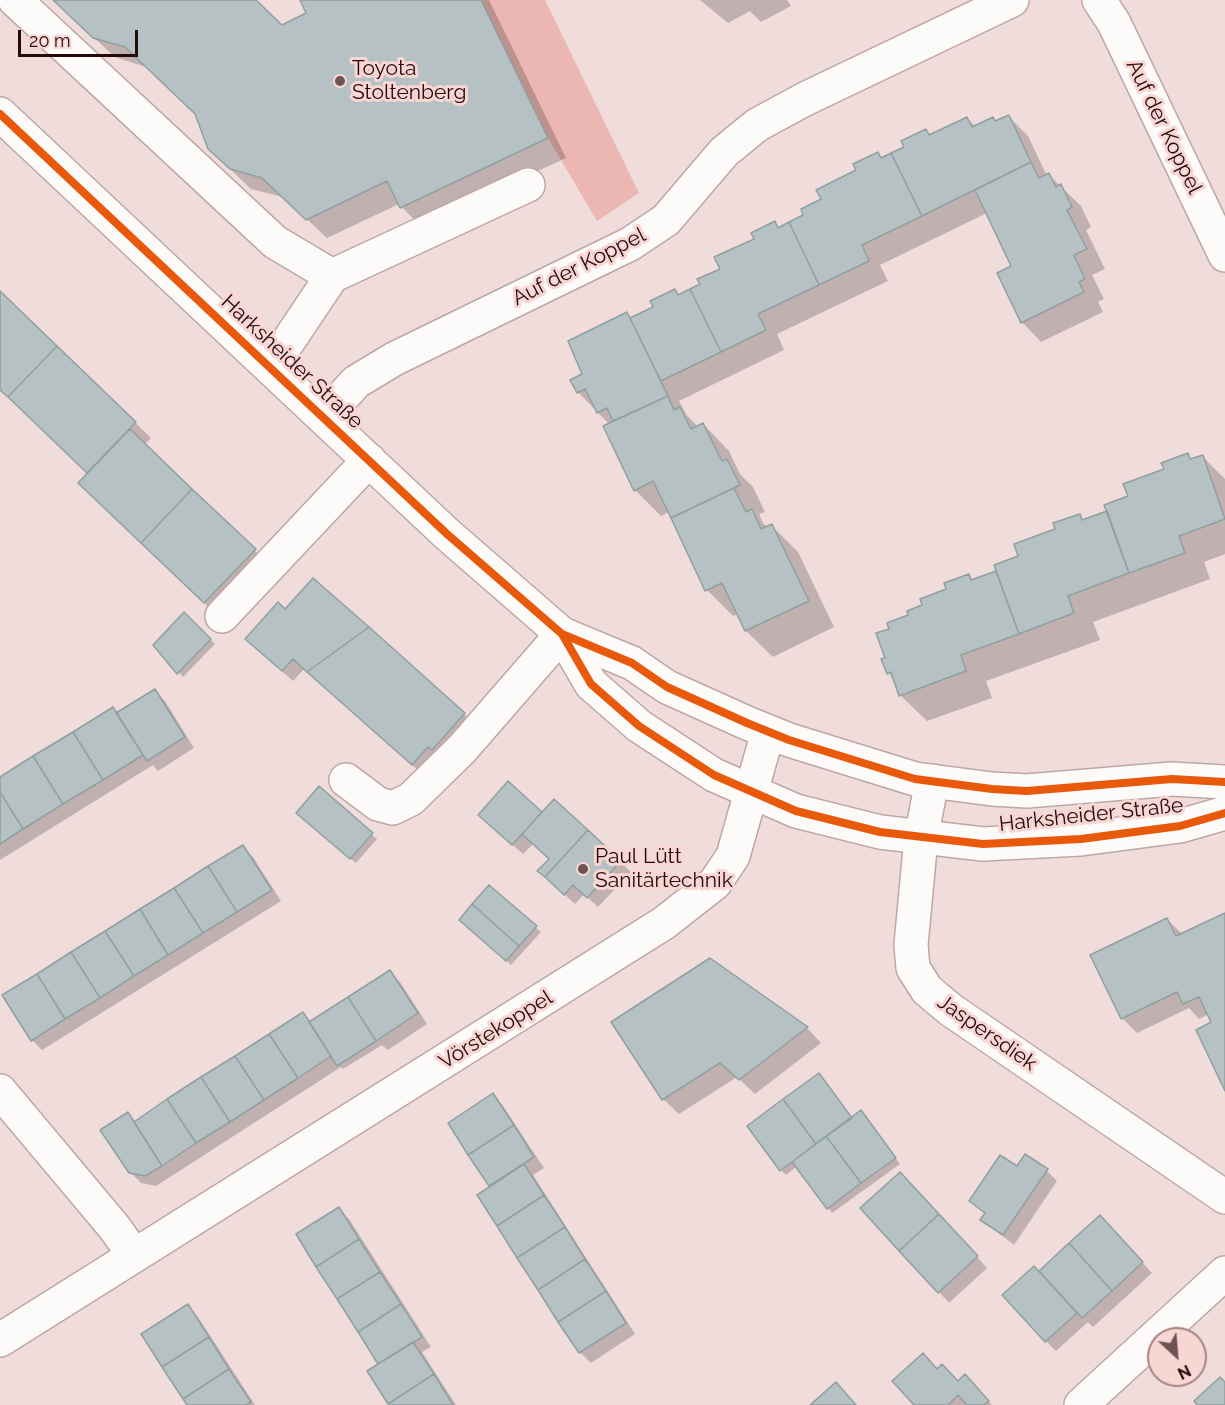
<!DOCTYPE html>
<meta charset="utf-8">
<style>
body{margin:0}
#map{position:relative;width:1225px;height:1405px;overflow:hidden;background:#f0dddb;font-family:Raleway,sans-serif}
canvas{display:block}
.north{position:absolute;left:1147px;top:1327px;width:60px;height:60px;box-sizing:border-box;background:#f8d6d3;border:2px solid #a48482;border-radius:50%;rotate:154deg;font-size:16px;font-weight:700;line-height:24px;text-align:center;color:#260909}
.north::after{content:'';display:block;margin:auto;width:21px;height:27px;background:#6d5352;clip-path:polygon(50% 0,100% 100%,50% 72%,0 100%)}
.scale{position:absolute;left:18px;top:30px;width:120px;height:27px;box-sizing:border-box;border:3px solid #260909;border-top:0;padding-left:8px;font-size:18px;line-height:21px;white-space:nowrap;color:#260909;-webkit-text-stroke:4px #f8d6d3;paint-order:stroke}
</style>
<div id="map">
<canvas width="1225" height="1405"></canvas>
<div class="north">N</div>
<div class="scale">20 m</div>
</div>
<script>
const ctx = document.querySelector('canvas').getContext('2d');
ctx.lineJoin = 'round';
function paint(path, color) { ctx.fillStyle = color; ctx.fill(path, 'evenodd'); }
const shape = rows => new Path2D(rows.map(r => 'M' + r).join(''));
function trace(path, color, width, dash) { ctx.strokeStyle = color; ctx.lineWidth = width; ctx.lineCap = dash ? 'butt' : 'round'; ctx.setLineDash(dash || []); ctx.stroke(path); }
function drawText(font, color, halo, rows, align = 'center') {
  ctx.font = font + ' Raleway,sans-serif'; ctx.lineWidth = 6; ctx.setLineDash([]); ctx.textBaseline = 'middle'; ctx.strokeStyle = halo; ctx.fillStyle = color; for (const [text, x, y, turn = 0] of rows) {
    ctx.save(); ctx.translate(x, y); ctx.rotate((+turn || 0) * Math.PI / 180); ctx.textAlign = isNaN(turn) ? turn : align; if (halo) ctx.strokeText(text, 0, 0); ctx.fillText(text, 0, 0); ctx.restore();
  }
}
const green = shape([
 [481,0,545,0,639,193,597,221,548,138]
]);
const shadow = shape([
 [53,0,254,0,282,26,308,14,301,0,489,0,566,158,420,226,399,204,327,238,283,197,251,189,229,168,197,115,146,67,115,57],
 [700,0,787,0,791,6,761,22,750,11,728,23],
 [1008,116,1028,136,1047,176,1049,175,1081,206,1091,227,1086,230,1105,269,1092,275,1104,299,1098,302,1103,312,1041,342,1022,322,1013,266,987,213,880,265,888,281,777,334,784,350,679,401,686,414,698,427,703,424,729,451,740,474,753,487,765,512,759,514,763,523,768,528,772,526,798,552,834,627,773,657,746,631,738,614,733,616,707,590,669,512,661,516,635,490,610,425,578,392,584,375,627,314,632,319,655,308,675,291,680,296,702,285,775,223,780,228,805,216,878,154,883,159,906,148,926,130,931,136,967,118,976,127],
 [0,293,151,438,144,445,270,565,220,618,95,498,89,473,0,389],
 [1187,455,1193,460,1202,456,1225,479,1225,554,1204,562,1210,579,1093,622,1100,640,986,681,992,698,927,721,900,695,883,660,887,659,891,629,969,576,974,581,998,572,1079,516,1084,521,1109,512],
 [285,611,464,714,479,729,428,779,304,669,293,681,257,649],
 [184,614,215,644,183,677,155,645],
 [154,691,165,701,194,748,158,771,153,765,0,860,0,779],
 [508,783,542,814,620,862,631,872,598,907,584,894,575,904,550,881,550,859,533,844,523,854,490,825],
 [319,788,377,839,356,863,303,818],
 [243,847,253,857,281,901,42,1050,32,1040],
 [489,887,541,932,511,965,465,924],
 [1225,915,1225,1088,1213,1023,1209,1014,1199,1019,1189,1008,1137,1033,1122,1018,1167,919,1183,935],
 [390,972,400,982,427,1024,388,1050,382,1045,343,1069,341,1067,156,1186,141,1183,130,1172,128,1114,136,1122,303,1014,311,1022],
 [614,1023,807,1028,821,1043,755,1094,737,1077,679,1114,663,1099],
 [818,1075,853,1119,866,1117,900,1164,832,1213,797,1166,786,1175,781,1170],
 [493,1095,503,1106,544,1168,533,1175,635,1334,591,1363,580,1352,479,1195,491,1187,450,1123],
 [1018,1169,1047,1171,1057,1181,1014,1245,982,1220,986,1215,970,1201],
 [911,1184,987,1268,949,1303,939,1292],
 [338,1209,349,1219,431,1347,422,1352,456,1405,391,1405,380,1364,298,1235],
 [1100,1217,1152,1273,1093,1327,1088,1322,1056,1351,1046,1341,1039,1273],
 [187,1306,198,1317,255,1405,189,1405],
 [938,1371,958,1383,975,1387,992,1405,916,1405]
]);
const building = shape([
 [53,0,256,0,282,25,306,13,300,0,481,0,548,138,400,208,387,181,306,220,262,178,230,169,208,149,195,114,125,47,93,38,53,0],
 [1009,115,1031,162,922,216,891,153,904,147,901,141,926,129,929,135,967,117,972,127,993,117,995,121,1009,115],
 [878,152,881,158,891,153,922,216,862,245,869,261,819,285,789,222,803,215,801,209,821,199,816,190,856,170,853,164,878,152],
 [1031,162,1039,178,1049,173,1056,187,1061,184,1072,207,1067,210,1087,249,1074,255,1085,279,1079,282,1084,292,1021,323,997,273,1011,266,975,190,1031,162],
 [775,221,778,228,789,222,819,285,758,314,766,330,721,352,690,289,700,284,697,279,720,269,714,257,754,239,751,233,775,221],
 [675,289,678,295,690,289,721,352,661,381,630,318,653,307,650,301,675,289],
 [0,291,57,346,8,397,0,390,0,291],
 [627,312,668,396,613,421,607,408,597,413,585,389,577,393,570,380,582,374,568,341,627,312],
 [57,346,136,422,87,473,8,397,57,346],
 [668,396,674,410,680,407,691,429,703,423,722,461,727,459,740,485,671,518,653,481,634,491,603,426,668,396],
 [130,429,192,489,141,543,78,483,130,429],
 [1188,453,1190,459,1203,455,1225,519,1179,536,1185,553,1129,573,1104,505,1128,496,1123,484,1164,469,1161,463,1188,453],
 [734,488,746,512,752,509,761,529,772,524,809,601,745,631,722,583,705,591,671,518,734,488],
 [192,489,256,549,204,603,141,543,192,489],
 [1107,511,1129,573,1068,596,1074,613,1019,634,994,565,1018,556,1014,544,1055,529,1053,523,1080,514,1082,520,1107,511],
 [996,571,1019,634,961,655,966,671,899,696,891,672,887,674,881,659,885,658,876,633,889,629,887,623,908,615,907,611,922,605,920,599,946,589,944,583,969,574,971,580,996,571],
 [313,578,369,627,307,672,293,659,282,671,245,639,278,602,285,609,313,578],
 [184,612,211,639,177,674,153,645,184,612],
 [369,627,465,713,432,750,428,747,412,765,307,672,369,627],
 [155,689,185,737,147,761,116,713,155,689],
 [113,707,143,755,103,780,73,732,113,707],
 [73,732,103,780,63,804,33,756,73,732],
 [33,756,63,804,23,829,0,792,0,777,33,756],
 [508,781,542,812,512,845,478,815,508,781],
 [319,786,373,833,350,859,296,813,319,786],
 [0,792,23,829,0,844,0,792],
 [554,799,588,830,545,877,537,871,549,859,522,834,554,799],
 [588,830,621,861,587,898,573,885,564,895,545,877,588,830],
 [243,845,272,890,237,912,208,866,243,845],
 [208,866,237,912,203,933,174,888,208,866],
 [489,885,537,926,519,946,472,904,489,885],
 [174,888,203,933,168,955,140,909,174,888],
 [472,904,519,946,506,961,459,920,472,904],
 [140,909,168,955,134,976,105,931,140,909],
 [1225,913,1225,1091,1196,1030,1211,1022,1199,997,1183,1004,1177,992,1121,1019,1090,955,1167,918,1176,936,1225,913],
 [105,931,134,976,100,998,71,952,105,931],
 [71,952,100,998,65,1019,37,974,71,952],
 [710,958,808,1027,739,1080,720,1063,662,1100,611,1022,710,958],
 [390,970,418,1013,376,1041,348,997,390,970],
 [37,974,65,1019,31,1041,2,995,37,974],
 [348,997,376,1041,337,1066,309,1022,348,997],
 [303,1012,331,1056,298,1078,269,1034,303,1012],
 [269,1034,298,1078,264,1100,235,1056,269,1034],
 [235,1056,264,1100,230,1122,201,1077,235,1056],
 [819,1073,852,1118,816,1144,783,1099,819,1073],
 [201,1077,230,1122,196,1143,167,1099,201,1077],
 [493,1093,514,1125,468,1155,448,1123,493,1093],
 [167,1099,196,1143,162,1166,134,1122,167,1099],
 [783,1099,816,1144,780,1171,747,1126,783,1099],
 [861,1110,896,1158,861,1183,826,1136,861,1110],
 [128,1112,162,1166,145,1176,129,1173,100,1130,128,1112],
 [514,1125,534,1157,489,1186,468,1155,514,1125],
 [826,1136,861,1183,827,1209,792,1162,826,1136],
 [1025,1154,1048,1169,1003,1235,980,1220,985,1213,969,1201,1000,1155,1017,1166,1025,1154],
 [524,1164,544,1195,497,1226,477,1195,524,1164],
 [900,1172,939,1214,899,1251,860,1208,900,1172],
 [544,1195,565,1227,517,1258,497,1226,544,1195],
 [339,1207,359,1239,316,1267,296,1234,339,1207],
 [939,1214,978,1256,938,1293,899,1251,939,1214],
 [1100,1215,1143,1262,1112,1291,1069,1243,1100,1215],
 [565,1227,585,1259,538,1290,517,1258,565,1227],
 [359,1239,380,1272,337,1299,316,1267,359,1239],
 [1069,1243,1112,1291,1082,1318,1039,1271,1069,1243],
 [585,1259,606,1291,558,1322,538,1290,585,1259],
 [1034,1266,1077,1313,1045,1342,1002,1295,1034,1266],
 [380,1272,401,1304,358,1332,337,1299,380,1272],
 [606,1291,626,1323,579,1353,558,1322,606,1291],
 [188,1304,209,1337,162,1367,141,1334,188,1304],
 [401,1304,422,1337,378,1364,358,1332,401,1304],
 [209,1337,229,1369,183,1399,162,1367,209,1337],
 [413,1342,434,1374,388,1404,367,1371,413,1342],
 [923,1353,937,1369,942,1364,958,1381,965,1374,989,1401,984,1405,967,1405,958,1395,948,1405,914,1405,892,1381,923,1353],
 [229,1369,251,1402,246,1405,187,1405,183,1399,229,1369],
 [434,1374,453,1405,389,1405,388,1404,434,1374],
 [1220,1377,1225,1382,1225,1405,1197,1405,1194,1401,1220,1377],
 [836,1382,856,1405,810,1405,836,1382]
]);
const minor = shape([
 [15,0,275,242,332,276],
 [1099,0,1114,23,1225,255],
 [271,367,332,276,528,185],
 [324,417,356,382,394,359,630,244,666,220,724,152,757,125,805,99,1012,0],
 [222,616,369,460],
 [346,780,378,804,393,808,411,799,462,749,562,634],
 [932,781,921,838,911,945,913,968,927,990,951,1010,1225,1197],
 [0,1091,114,1227,134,1255],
 [0,1340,664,923,715,883,733,856,768,732],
 [1081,1405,1225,1273]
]);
const major = shape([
 [0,114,447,534,562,634,632,663,667,687,747,723,789,740,915,779,992,789,1027,791,1172,779,1225,782],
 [562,634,591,684,639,726,714,775,796,811,880,832,983,844,1081,839,1180,826,1225,813]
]);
const cycleway = shape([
 [0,114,447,534,562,634,632,663,667,687,747,723,789,740,915,779,992,789,1027,791,1172,779,1225,782],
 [562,634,591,684,639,726,714,775,796,811,880,832,983,844,1081,839,1180,826,1225,813]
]);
const markers = [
 [340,81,6,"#6d5352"],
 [583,869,6,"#6d5352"]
];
const poiNames = [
 ["Toyota",352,69],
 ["Stoltenberg",352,93],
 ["Paul Lütt",595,857],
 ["Sanitärtechnik",595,881]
];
const streetNames = [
 ["Auf der Koppel",1164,127,64],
 ["Auf der Koppel",579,267,-27],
 ["Harksheider Straße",292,362,43],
 ["Harksheider Straße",1091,815,-6],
 ["Vörstekoppel",496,1030,-32],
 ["Jaspersdiek",987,1033,35]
];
paint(green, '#ecb6b2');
paint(shadow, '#0003');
paint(building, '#b5c1c2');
trace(building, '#909fa0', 1.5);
trace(minor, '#bda7a5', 36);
trace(major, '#bda7a5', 36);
trace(minor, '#fdfafa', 33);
trace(major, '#fdfafa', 33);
trace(cycleway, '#e8590c', 8);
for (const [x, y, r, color] of markers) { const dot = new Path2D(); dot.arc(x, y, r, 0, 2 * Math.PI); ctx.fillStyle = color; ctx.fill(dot); trace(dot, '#f8d6d3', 2); }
drawText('21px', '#260909', '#f8d6d3', poiNames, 'left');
drawText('21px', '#260909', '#f8d6d3', streetNames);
</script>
